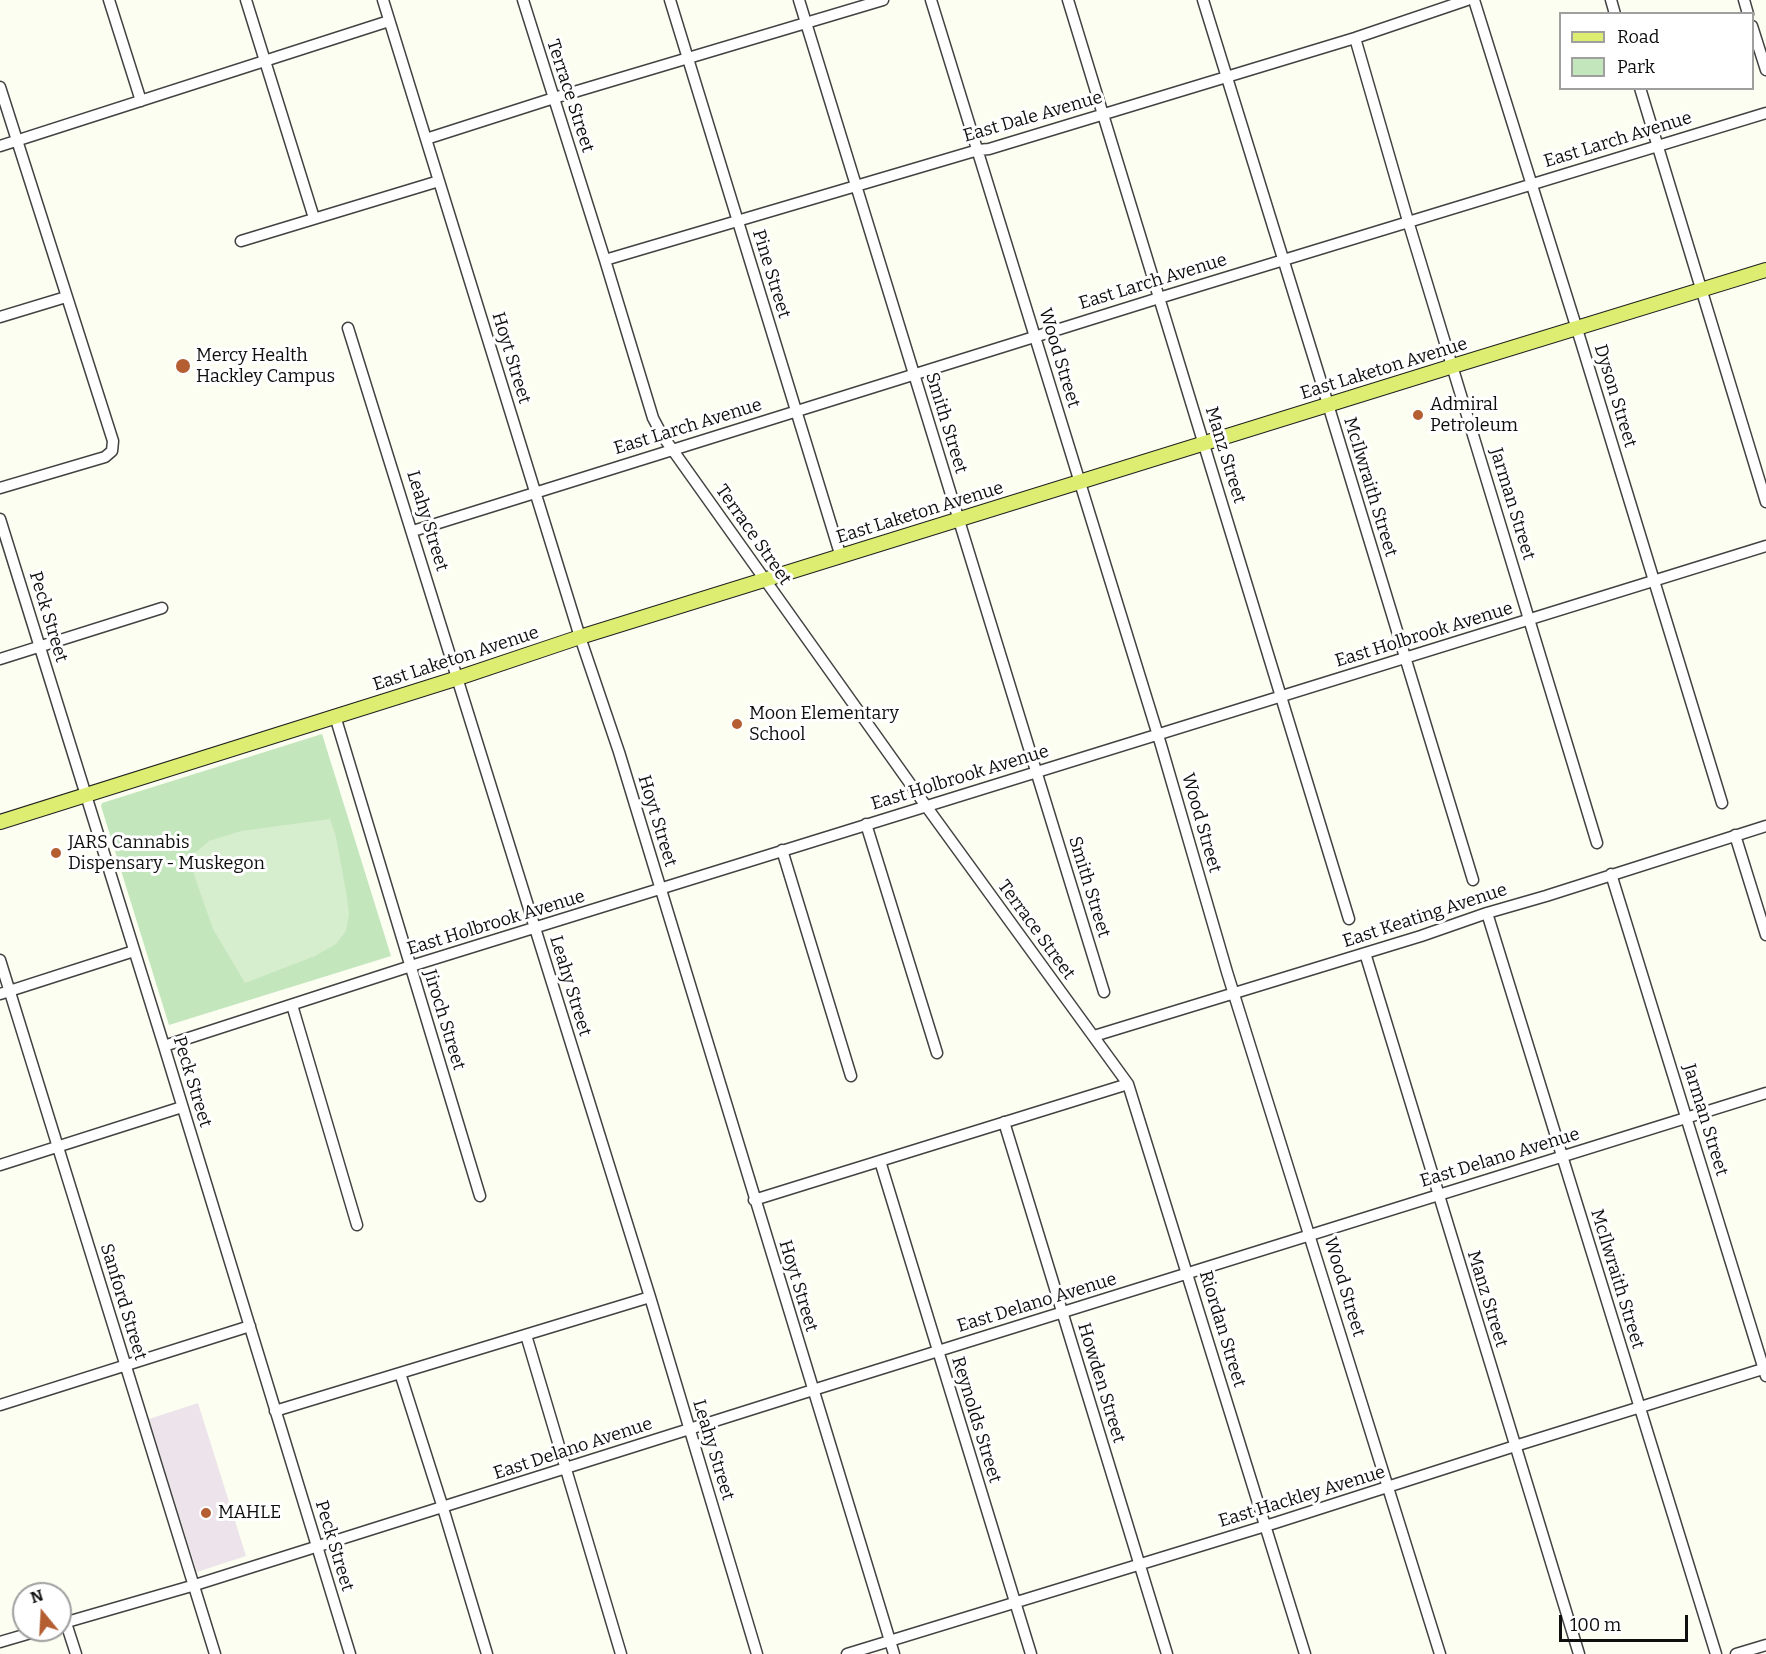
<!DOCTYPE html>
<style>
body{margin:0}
#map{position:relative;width:1766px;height:1654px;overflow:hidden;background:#fcfef1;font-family:Bitter,serif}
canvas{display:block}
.legend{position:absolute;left:1559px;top:12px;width:195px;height:78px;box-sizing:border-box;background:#fff;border:2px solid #9f9f9f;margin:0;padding:8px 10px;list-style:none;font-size:18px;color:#0f0f0f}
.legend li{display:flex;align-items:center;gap:12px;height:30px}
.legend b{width:30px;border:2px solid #9f9f9f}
.north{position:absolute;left:12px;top:1582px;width:60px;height:60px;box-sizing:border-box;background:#fff;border:2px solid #9f9f9f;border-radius:50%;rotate:342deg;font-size:16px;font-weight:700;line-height:24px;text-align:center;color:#0f0f0f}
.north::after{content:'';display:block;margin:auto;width:21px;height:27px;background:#b45e31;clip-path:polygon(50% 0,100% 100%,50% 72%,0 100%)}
.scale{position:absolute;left:1559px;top:1615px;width:129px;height:27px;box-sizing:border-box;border:3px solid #0f0f0f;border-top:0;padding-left:8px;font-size:18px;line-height:21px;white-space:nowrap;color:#0f0f0f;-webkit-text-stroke:4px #fff;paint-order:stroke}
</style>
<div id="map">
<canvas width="1766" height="1654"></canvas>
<ul class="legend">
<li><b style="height:8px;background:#dced72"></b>Road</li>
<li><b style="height:16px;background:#c3e6bd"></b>Park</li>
</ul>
<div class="north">N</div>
<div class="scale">100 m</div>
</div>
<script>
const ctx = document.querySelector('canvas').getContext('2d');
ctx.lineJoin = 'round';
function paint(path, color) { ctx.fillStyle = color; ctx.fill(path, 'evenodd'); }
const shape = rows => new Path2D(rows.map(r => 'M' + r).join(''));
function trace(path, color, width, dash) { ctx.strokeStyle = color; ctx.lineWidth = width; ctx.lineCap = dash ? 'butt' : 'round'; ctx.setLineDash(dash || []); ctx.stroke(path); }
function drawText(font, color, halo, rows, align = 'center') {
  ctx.font = font + ' Bitter,serif'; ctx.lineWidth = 6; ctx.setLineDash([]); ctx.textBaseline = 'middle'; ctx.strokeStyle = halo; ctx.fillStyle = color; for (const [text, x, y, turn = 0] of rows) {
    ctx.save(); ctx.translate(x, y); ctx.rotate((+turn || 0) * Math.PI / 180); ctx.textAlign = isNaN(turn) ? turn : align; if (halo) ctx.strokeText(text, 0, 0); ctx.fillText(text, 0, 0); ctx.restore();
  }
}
const industrial = shape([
 [198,1403,246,1556,197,1572,149,1419]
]);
const green = shape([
 [322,734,391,956,169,1025,101,806,102,803]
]);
const pitch = shape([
 [330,819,336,837,347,897,349,915,346,931,336,944,315,956,245,983,213,929,194,875,193,867,195,853,209,841,241,831]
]);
const minor = shape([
 [109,0,141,101],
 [246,0,314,218],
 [383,0,580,637,619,752,894,1654],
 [523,0,605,260,653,418,662,435,926,806,1128,1084,1305,1654],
 [670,0,841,557],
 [799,0,1104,992],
 [931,0,1161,745,1227,972,1440,1654],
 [1068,0,1349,919],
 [1203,0,1323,388,1473,880],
 [1474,0,1581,342,1722,803],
 [1611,0,1615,14],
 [1744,0,1748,14],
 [1752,26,1766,70],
 [1355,38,1408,221,1597,843],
 [0,87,113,441,112,451,105,457,0,488],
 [1640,88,1766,502],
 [426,139,554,98,883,0],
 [0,146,389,21],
 [241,241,439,181],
 [605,260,978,150,989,149,1355,38,1467,0],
 [0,317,66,297],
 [348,328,650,1297,757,1654],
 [0,519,164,1046,350,1654],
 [413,531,1159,298,1766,113],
 [0,659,162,608],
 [335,716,480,1196],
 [866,824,937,1053],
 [1735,835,1766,935],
 [782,850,851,1076],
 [1611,874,1766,1376],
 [1487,913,1716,1654],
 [1365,953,1579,1654],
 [0,960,215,1654],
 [0,994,134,951],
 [292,1005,357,1225],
 [1094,1036,1421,936,1487,913,1546,896,1766,826],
 [164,1046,411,966,1766,546],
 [1004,1122,1167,1654],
 [880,1161,1031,1654],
 [0,1165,182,1107],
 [754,1200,1128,1084],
 [526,1335,621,1654],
 [400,1373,443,1508,487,1654],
 [0,1405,250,1326],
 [275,1411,650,1297],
 [66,1623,76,1654],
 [60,1624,195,1585,813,1390,1766,1093],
 [0,1642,41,1630],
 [847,1654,1275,1523,1515,1446,1766,1368],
 [1736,1654,1766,1645]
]);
const major = shape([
 [0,822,458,678,580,637,1453,366,1766,270]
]);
const markers = [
 [183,366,8,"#b45e31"],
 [1418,415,6,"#b45e31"],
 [737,724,6,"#b45e31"],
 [56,853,6,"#b45e31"],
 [206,1513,6,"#b45e31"]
];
const streetNames = [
 ["Terrace Street",570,96,72],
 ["East Dale Avenue",1033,117,-16],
 ["East Larch Avenue",1618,140,-17],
 ["Pine Street",771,274,73],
 ["East Larch Avenue",1153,282,-17],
 ["Hoyt Street",511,358,73],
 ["Wood Street",1059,358,73],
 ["East Laketon Avenue",1384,369,-17],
 ["Dyson Street",1615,396,73],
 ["Smith Street",946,423,73],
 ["East Larch Avenue",688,427,-17],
 ["Manz Street",1225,455,73],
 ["McIlwraith Street",1370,487,73],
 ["Jarman Street",1512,504,73],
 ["East Laketon Avenue",920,513,-17],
 ["Leahy Street",427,521,73],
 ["Terrace Street",753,535,55],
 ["Peck Street",48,617,73],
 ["East Holbrook Avenue",1424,635,-17],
 ["East Laketon Avenue",456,659,-18],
 ["East Holbrook Avenue",960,778,-17],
 ["Hoyt Street",657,821,73],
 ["Wood Street",1201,823,74],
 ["Smith Street",1089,887,73],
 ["East Keating Avenue",1425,916,-18],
 ["East Holbrook Avenue",496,923,-17],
 ["Terrace Street",1036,930,54],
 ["Leahy Street",570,986,73],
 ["Jiroch Street",444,1020,73],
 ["Peck Street",192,1082,73],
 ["Jarman Street",1705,1120,73],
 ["East Delano Avenue",1500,1158,-17],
 ["McIlwraith Street",1617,1279,73],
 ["Hoyt Street",798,1286,73],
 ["Wood Street",1344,1287,73],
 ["Manz Street",1487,1299,73],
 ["Sanford Street",123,1302,73],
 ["East Delano Avenue",1037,1303,-17],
 ["Riordan Street",1222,1329,73],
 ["Howden Street",1101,1383,73],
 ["Reynolds Street",976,1420,73],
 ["East Delano Avenue",573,1449,-18],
 ["Leahy Street",713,1450,73],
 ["East Hackley Avenue",1302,1497,-17],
 ["Peck Street",334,1546,73]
];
const poiNames = [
 ["Mercy Health",196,356],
 ["Hackley Campus",196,377],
 ["Admiral",1430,405],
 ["Petroleum",1430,426],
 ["Moon Elementary",749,714],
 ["School",749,735],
 ["JARS Cannabis",68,843],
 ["Dispensary - Muskegon",68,864],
 ["MAHLE",218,1513]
];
paint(industrial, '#ece4ea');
paint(green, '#c3e6bd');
paint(pitch, '#d7eece');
trace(minor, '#424242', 13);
trace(major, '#202020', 16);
trace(minor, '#fff', 10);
trace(major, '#dced72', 14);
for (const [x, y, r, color] of markers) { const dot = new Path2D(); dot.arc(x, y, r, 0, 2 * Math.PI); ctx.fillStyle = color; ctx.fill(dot); trace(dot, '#fff', 2); }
drawText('18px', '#0f0f0f', '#fff', streetNames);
drawText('18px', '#0f0f0f', '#fff', poiNames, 'left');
</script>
